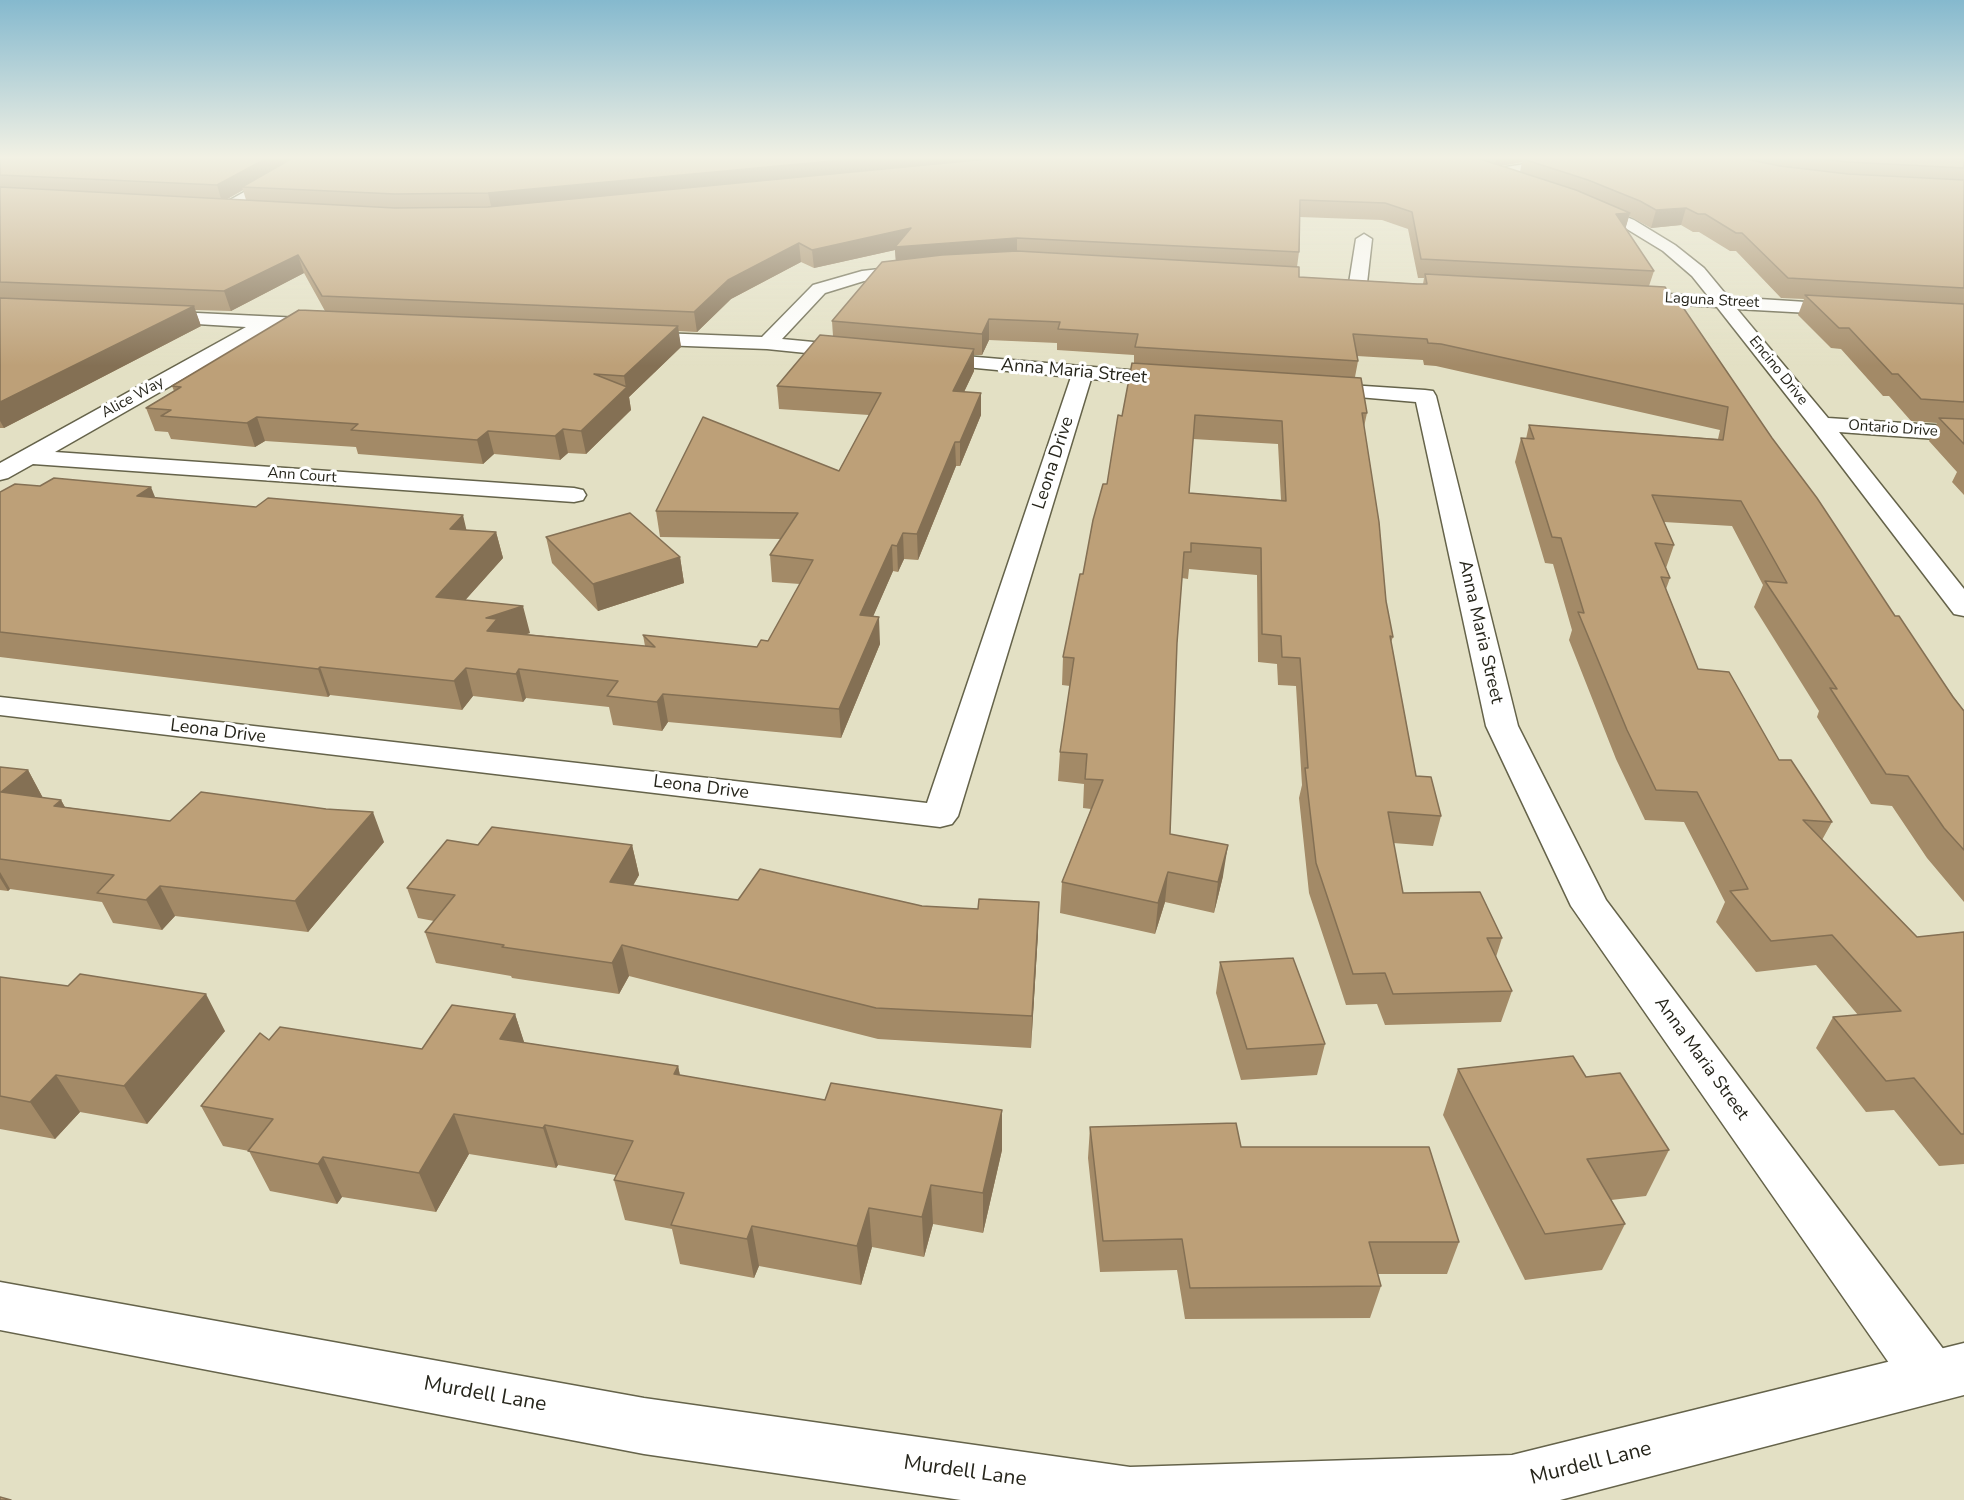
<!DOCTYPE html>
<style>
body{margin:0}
canvas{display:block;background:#e3e0c4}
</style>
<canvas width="1964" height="1500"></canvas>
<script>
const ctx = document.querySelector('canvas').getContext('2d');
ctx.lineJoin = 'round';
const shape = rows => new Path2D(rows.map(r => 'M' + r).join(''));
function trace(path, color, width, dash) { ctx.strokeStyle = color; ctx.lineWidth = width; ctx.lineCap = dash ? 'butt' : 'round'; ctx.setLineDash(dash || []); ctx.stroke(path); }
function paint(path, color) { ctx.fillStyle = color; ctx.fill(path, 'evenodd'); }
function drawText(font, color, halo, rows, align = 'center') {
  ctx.font = font + ' "Nunito Sans",sans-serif'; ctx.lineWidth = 6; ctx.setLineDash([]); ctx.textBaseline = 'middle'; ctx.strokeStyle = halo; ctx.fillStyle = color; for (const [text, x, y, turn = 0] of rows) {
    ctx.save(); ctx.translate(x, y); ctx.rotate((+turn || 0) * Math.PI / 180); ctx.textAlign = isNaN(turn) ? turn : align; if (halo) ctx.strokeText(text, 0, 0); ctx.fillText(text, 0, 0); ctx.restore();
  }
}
const street = shape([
 [308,156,325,156,227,212,217,212,214,209,308,156],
 [1577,156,1610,156,1603,160,1493,177,1486,173,1493,169,1577,156],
 [1587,201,1634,220,1675,245,1704,268,1728,297,1853,305,1855,309,1853,313,1846,315,1737,309,1828,418,1964,427,1964,441,1839,432,1964,589,1964,616,1954,614,1813,429,1717,307,1621,301,1618,297,1621,293,1627,292,1708,296,1692,276,1663,251,1622,226,1582,209,1579,206,1587,201],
 [1364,234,1372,239,1367,283,1364,287,1358,288,1352,287,1349,283,1356,239,1364,234],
 [914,265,920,266,923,270,920,274,864,281,825,293,782,339,855,346,862,348,865,352,862,356,855,358,767,349,634,344,627,342,624,338,627,334,634,332,762,337,813,285,862,271,914,265],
 [155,311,322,319,329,321,332,325,329,329,322,331,272,328,55,452,574,488,583,490,586,495,583,500,574,502,33,464,8,478,0,480,0,463,246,327,148,321,146,317,148,313,155,311],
 [930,353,1175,374,1182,376,1185,380,1182,384,1175,386,1091,379,958,816,952,824,940,827,0,715,0,697,927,803,1071,377,923,363,920,359,923,355,930,353],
 [1319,383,1425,390,1433,391,1436,396,1518,726,1606,900,1950,1358,1958,1377,1950,1396,1931,1403,1912,1396,1571,906,1486,726,1416,402,1312,393,1308,389,1312,385,1319,383]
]);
const secondary = shape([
 [0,1282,644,1398,1130,1467,1512,1455,1964,1343,1964,1395,1560,1500,961,1500,644,1454,0,1330,0,1282]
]);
const wall = shape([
 [0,156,1964,156,1964,495,1952,482,1957,472,1929,441,1937,423,1911,421,1889,396,1883,396,1841,349,1831,348,1798,315,1804,299,1781,298,1736,251,1730,251,1699,232,1693,232,1681,225,1651,228,1629,216,1625,229,1654,271,1649,286,1895,616,1964,711,1964,902,1927,858,1892,806,1871,804,1817,717,1819,711,1754,607,1763,585,1732,526,1664,522,1674,545,1666,568,1670,578,1666,589,1698,669,1779,760,1832,822,1822,840,1917,937,1964,932,1964,1164,1939,1166,1894,1110,1866,1112,1816,1048,1833,1017,1858,1015,1816,965,1756,972,1716,922,1725,902,1684,822,1645,820,1616,759,1569,640,1572,630,1553,564,1545,563,1515,462,1521,438,1526,439,1529,425,1718,439,1720,430,1436,366,1424,365,1423,360,1357,356,1358,361,1355,377,1367,413,1364,427,1386,601,1393,637,1391,642,1416,776,1441,816,1433,846,1393,843,1403,893,1502,938,1496,957,1512,991,1501,1022,1385,1025,1377,1004,1346,1005,1309,893,1299,798,1302,785,1296,686,1278,685,1277,664,1258,662,1257,575,1189,569,1188,579,1182,578,1177,643,1170,834,1223,876,1214,913,1165,902,1155,934,1060,913,1062,882,1091,809,1083,808,1084,784,1058,781,1060,752,1070,686,1062,685,1063,657,1107,484,1134,363,1134,355,1057,350,1057,343,989,340,982,355,974,355,974,371,964,392,981,393,981,415,960,466,956,466,918,560,904,559,898,572,893,571,873,616,880,644,841,738,668,722,662,731,613,725,609,707,526,698,523,702,473,696,462,710,330,695,328,697,0,657,0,492,155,498,467,530,496,532,503,558,465,600,530,633,526,634,645,646,643,635,757,647,768,641,800,584,772,582,770,555,781,539,660,537,656,511,839,471,869,415,779,409,777,386,833,336,832,321,896,260,895,250,814,268,801,262,731,299,697,332,678,331,681,347,629,397,631,410,586,454,568,453,560,460,494,454,483,464,358,454,356,447,265,441,255,447,171,439,168,432,155,431,146,408,174,391,172,386,325,311,304,273,231,311,195,310,201,326,4,428,0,428],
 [1522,162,1520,172,1501,166],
 [243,190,246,200,227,199],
 [1300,217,1382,220,1408,229,1418,278,1424,278,1423,284,1299,277,1297,267,1299,252],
 [1193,439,1278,444,1281,500,1189,493],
 [546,537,680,557,684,583,598,611,552,563],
 [0,767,28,770,43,798,61,800,65,807,170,821,384,842,308,932,175,916,162,930,113,923,102,902,10,889,8,891,0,890],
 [478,845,632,845,639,875,633,886,738,900,1038,933,1031,1048,878,1039,629,976,619,994,512,978,511,976,436,963,425,932,434,921,418,918,407,888],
 [1220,962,1325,1044,1317,1075,1241,1080,1216,993],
 [0,977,225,1031,147,1124,80,1112,55,1139,0,1129],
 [515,1014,524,1043,678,1066,680,1075,825,1100,1002,1110,1002,1150,983,1233,933,1224,924,1257,872,1247,861,1285,759,1266,754,1278,680,1264,672,1229,625,1220,614,1180,616,1175,558,1165,556,1168,469,1154,436,1212,342,1197,337,1204,270,1191,249,1151,223,1146,201,1106,269,1040,422,1049],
 [1458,1069,1586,1077,1669,1150,1646,1196,1611,1200,1625,1224,1602,1270,1525,1280,1443,1115],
 [1090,1127,1459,1242,1447,1274,1377,1274,1381,1286,1370,1318,1185,1319,1177,1270,1100,1272,1088,1158]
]);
const shadedWall = shape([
 [271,156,304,156,242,187,243,190,222,202,217,185],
 [886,156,1049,156,492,210,488,193],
 [1497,156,1562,156,1523,159,1522,162,1494,167],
 [1686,208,1681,225,1651,228,1656,210],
 [1630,213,1625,230,1616,214],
 [911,228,1017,238,1017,256,896,265,895,250,814,268,812,250],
 [799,243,801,262,731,299,697,332,694,312,728,280],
 [298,255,304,273,231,311,224,291],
 [194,306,201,326,4,428,0,421,0,402],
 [989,319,989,340,982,355,982,334],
 [678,326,681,347,629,397,631,410,586,454,581,431,626,388,624,376],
 [974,349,974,371,954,413,953,391],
 [981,393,981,415,960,466,960,442],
 [257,417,265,441,255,447,247,423],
 [563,429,568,453,560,460,555,436],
 [488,431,494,454,483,464,477,440],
 [955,442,956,466,918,560,917,534],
 [151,487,161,512,137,496],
 [463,515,469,541,450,529],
 [496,532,503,558,444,624,436,597],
 [903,533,904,559,898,572,897,546],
 [892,545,893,571,862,642,860,615],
 [680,557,684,583,598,611,593,584],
 [523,606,530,633,503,642,487,631,486,618],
 [879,617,880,644,841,738,839,709],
 [320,667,330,695,328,697,318,669],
 [466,668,473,696,462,710,454,681],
 [519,669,526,698,523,702,516,674],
 [663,694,668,722,662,731,657,702],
 [28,770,44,800,1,792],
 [61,800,77,830,54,806],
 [373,812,384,842,308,932,295,901],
 [632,845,639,875,617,913,610,882],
 [1228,845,1223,876,1214,913,1218,882],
 [0,872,10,889,8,891,0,878],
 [1168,872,1165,902,1155,934,1158,903],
 [160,886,175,916,162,930,146,900],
 [1039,902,1038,933,1031,1048,1032,1016],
 [622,945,629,976,619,994,612,963],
 [206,994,225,1031,147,1124,124,1086],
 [515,1014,528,1054,500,1039],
 [678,1066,686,1106,674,1074],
 [56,1075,80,1112,55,1139,30,1102],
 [1002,1110,1002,1150,983,1233,983,1193],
 [454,1114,469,1154,436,1212,419,1173],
 [545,1125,558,1165,556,1168,543,1128],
 [323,1157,342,1197,337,1204,318,1164],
 [931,1185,933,1224,924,1257,922,1217],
 [869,1208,872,1247,861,1285,857,1246],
 [752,1226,759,1266,754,1278,747,1239]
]);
const building = shape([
 [0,156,271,156,217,185,0,175,0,156],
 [296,156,886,156,488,193,395,194,242,187,296,156],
 [1019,156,1471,156,1576,190,1630,213,1616,214,1654,271,1421,259,1412,212,1385,203,1300,200,1299,252,1017,238,895,247,911,228,812,250,799,243,728,280,694,312,322,296,298,255,224,291,0,282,0,187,395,208,488,207,1019,156],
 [1544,156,1732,156,1780,166,1848,174,1964,180,1964,288,1788,278,1742,233,1736,233,1705,214,1698,214,1686,208,1656,210,1640,201,1588,180,1523,159,1544,156],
 [1797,156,1964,156,1964,168,1848,162,1797,156],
 [1017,251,1299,267,1299,277,1417,284,1427,284,1425,274,1665,287,1674,300,1678,300,1772,438,1817,498,1895,616,1899,616,1953,697,1964,711,1964,850,1944,828,1908,776,1886,774,1830,688,1837,689,1765,581,1787,583,1741,501,1652,495,1674,545,1655,543,1670,578,1661,577,1698,669,1729,672,1779,760,1791,760,1832,822,1803,820,1917,937,1964,932,1964,1134,1961,1134,1914,1078,1886,1081,1833,1017,1901,1011,1832,935,1771,941,1730,891,1748,889,1697,792,1656,790,1627,730,1578,612,1584,613,1561,538,1552,537,1521,438,1534,439,1529,425,1723,440,1728,407,1441,344,1428,343,1427,339,1353,334,1358,361,1135,347,1138,334,1058,329,1060,322,989,319,982,334,832,321,882,262,942,255,1017,251],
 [1805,295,1964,304,1964,402,1921,399,1898,374,1892,374,1849,328,1839,328,1805,295],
 [0,298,194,306,0,402,0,298],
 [299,310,678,326,624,376,594,374,627,387,581,431,563,429,555,436,488,431,477,440,351,430,358,424,257,417,247,423,161,416,171,410,146,408,181,387,172,386,299,310],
 [820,335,974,349,953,391,981,393,960,442,955,442,917,534,903,533,897,546,892,545,860,615,879,617,839,709,663,694,657,702,607,696,618,681,519,669,516,674,466,668,454,681,320,667,318,669,0,632,0,492,15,484,40,486,54,478,151,487,137,496,256,507,268,498,463,515,450,529,496,532,436,597,523,606,486,618,497,619,487,631,655,647,643,635,757,647,761,640,768,641,813,560,770,555,798,513,656,511,703,417,839,471,881,393,777,386,820,335],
 [1132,363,1361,378,1367,413,1362,413,1379,522,1386,601,1393,637,1390,636,1416,776,1431,777,1441,816,1388,812,1403,893,1480,892,1502,938,1487,938,1512,991,1393,994,1385,973,1353,974,1316,863,1305,768,1308,768,1300,658,1282,657,1281,636,1262,634,1261,548,1191,543,1191,552,1184,552,1177,643,1170,834,1228,845,1218,882,1168,872,1158,903,1062,882,1103,780,1085,779,1087,754,1060,752,1074,658,1063,657,1080,574,1083,574,1093,520,1103,484,1107,484,1118,415,1122,416,1132,363],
 [1195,415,1282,421,1286,501,1189,493,1195,415],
 [1939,418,1964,419,1964,444,1939,418],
 [630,513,680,557,593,584,546,537,630,513],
 [0,767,28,770,1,792,61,800,54,806,170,821,201,792,326,809,373,812,295,901,160,886,146,900,97,893,114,875,0,859,0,767],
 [492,827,632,845,610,882,738,900,760,869,922,906,978,909,979,899,1039,902,1032,1016,876,1008,622,945,612,963,502,947,504,945,425,932,455,895,407,888,447,840,478,845,492,827],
 [1293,958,1325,1044,1247,1049,1220,962,1293,958],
 [80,974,206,994,124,1086,56,1075,30,1102,0,1096,0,977,68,986,80,974],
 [452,1005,515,1014,500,1039,678,1066,674,1074,825,1100,831,1083,1002,1110,983,1193,931,1185,922,1217,869,1208,857,1246,752,1226,747,1239,671,1225,684,1193,614,1180,633,1141,545,1125,543,1128,454,1114,419,1173,323,1157,318,1164,248,1151,273,1119,201,1106,260,1033,269,1040,280,1027,422,1049,452,1005],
 [1573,1056,1586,1077,1620,1073,1669,1150,1587,1159,1625,1224,1545,1234,1458,1069,1573,1056],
 [1236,1123,1241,1147,1429,1147,1459,1242,1369,1242,1381,1286,1190,1288,1182,1239,1103,1241,1090,1127,1236,1123],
 [0,1497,11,1500,0,1500,0,1497]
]);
const farStreetnames = [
 ["Laguna Street",1712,301,3],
 ["Encino Drive",1778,371,51],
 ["Alice Way",133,398,-29],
 ["Ontario Drive",1893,429,4],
 ["Ann Court",302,476,4]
];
const streetNames = [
 ["Anna Maria Street",1074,372,5],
 ["Leona Drive",1054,463,-72],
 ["Anna Maria Street",1480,632,77],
 ["Leona Drive",218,732,7],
 ["Leona Drive",701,788,7],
 ["Anna Maria Street",1701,1059,54]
];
const nearStreetnames = [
 ["Murdell Lane",485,1395,10],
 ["Murdell Lane",1591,1464,-14],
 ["Murdell Lane",965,1472,8]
];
trace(street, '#65634a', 3);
trace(secondary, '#65634a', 3);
paint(street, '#fff');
paint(secondary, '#fff');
paint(wall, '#a38a67');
paint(shadedWall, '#847054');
paint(building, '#bda078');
trace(building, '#847054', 1.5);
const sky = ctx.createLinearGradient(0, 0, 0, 366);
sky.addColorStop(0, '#85b9ce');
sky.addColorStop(0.43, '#f2f1e4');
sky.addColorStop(1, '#f2f1e400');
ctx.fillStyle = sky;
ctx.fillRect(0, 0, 1964, 366);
drawText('15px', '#26251b', '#fff', farStreetnames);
drawText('18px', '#26251b', '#fff', streetNames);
drawText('21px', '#26251b', '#fff', nearStreetnames);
</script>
